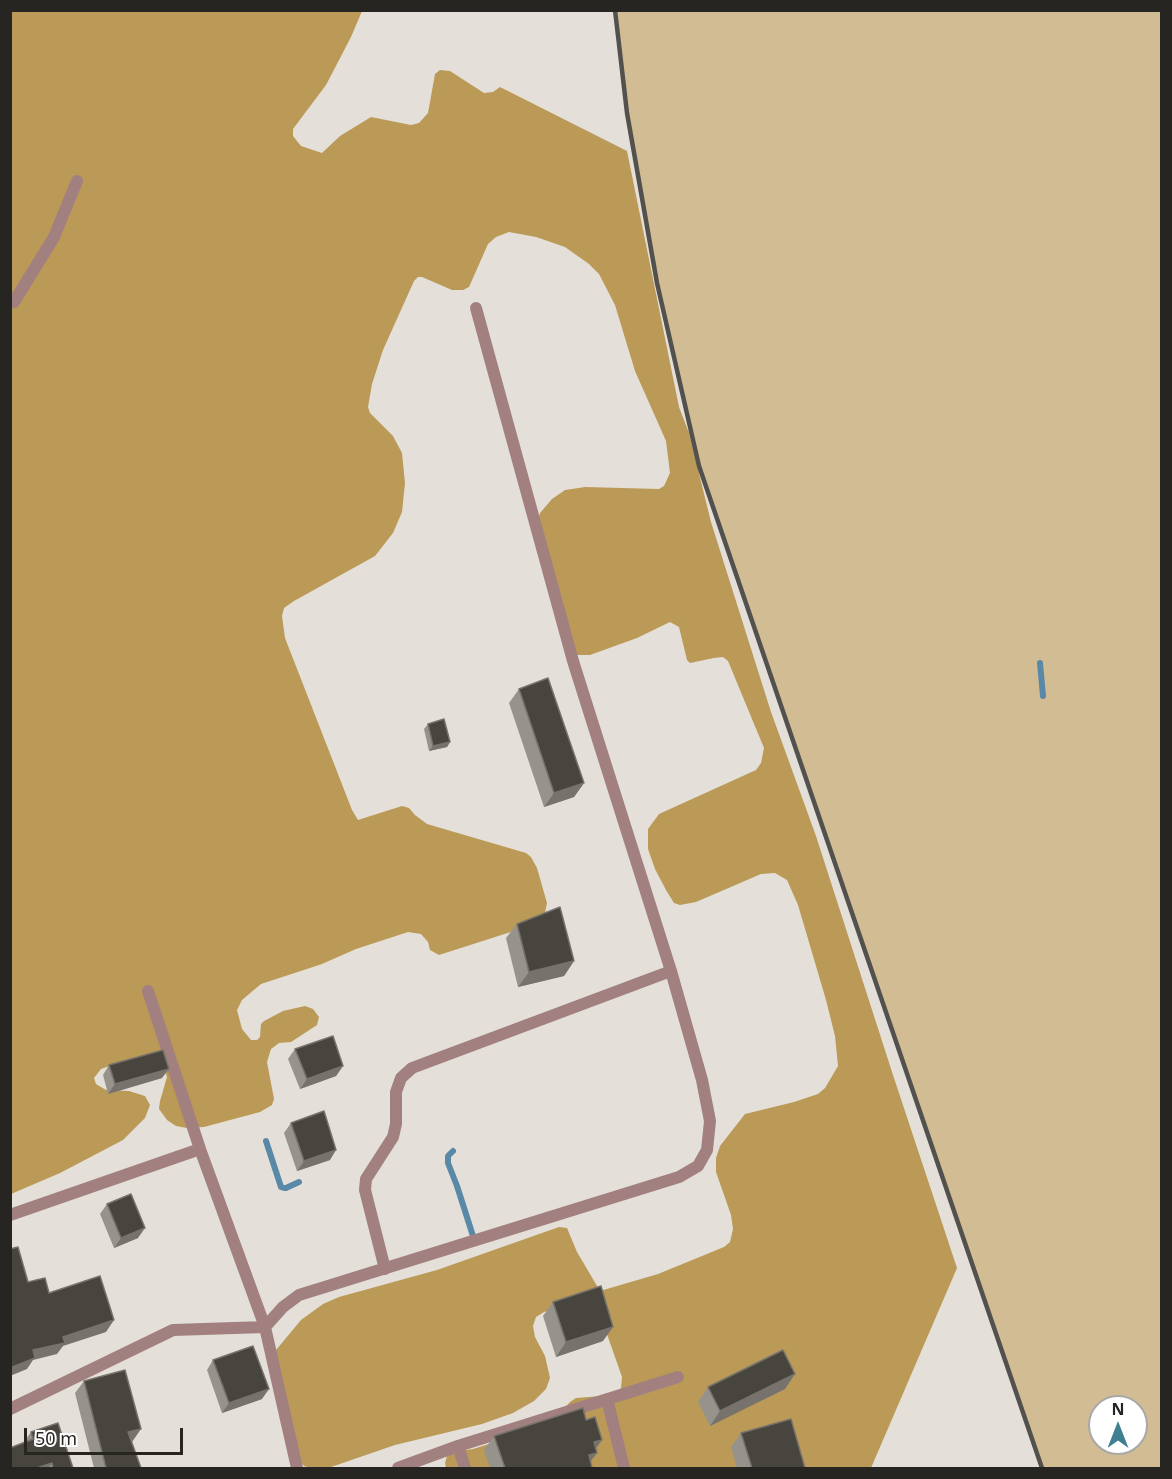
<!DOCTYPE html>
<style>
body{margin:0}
#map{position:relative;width:1172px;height:1479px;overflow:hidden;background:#e4e0d9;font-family:"Noto Sans",sans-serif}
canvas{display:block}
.frame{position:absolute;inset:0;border:12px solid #262522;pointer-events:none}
.north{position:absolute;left:1088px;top:1395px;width:60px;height:60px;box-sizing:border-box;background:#fff;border:2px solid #a8a8a7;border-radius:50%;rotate:0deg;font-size:16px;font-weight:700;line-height:24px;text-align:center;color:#262522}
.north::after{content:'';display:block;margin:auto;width:21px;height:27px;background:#3e7f91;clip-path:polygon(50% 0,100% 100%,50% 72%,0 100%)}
.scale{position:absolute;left:24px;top:1428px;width:159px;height:27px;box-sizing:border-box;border:3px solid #262522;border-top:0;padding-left:8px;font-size:18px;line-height:21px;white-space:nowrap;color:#262522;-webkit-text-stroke:4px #fff;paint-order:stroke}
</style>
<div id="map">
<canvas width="1172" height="1479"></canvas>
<div class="frame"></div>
<div class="north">N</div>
<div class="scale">50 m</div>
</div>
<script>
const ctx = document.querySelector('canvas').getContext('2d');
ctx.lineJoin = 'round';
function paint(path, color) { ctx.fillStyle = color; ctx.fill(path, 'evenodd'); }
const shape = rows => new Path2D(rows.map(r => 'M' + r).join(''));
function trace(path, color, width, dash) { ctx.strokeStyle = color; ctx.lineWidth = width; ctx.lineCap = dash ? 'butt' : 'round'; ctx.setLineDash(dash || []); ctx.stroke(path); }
const green = shape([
 [615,11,1161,11,1161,1468,1042,1468,699,466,657,283,627,113],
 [1100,1407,1136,1407,1136,1443,1100,1443]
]);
const forest = shape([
 [11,11,362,11,351,37,326,85,293,129,293,136,301,146,322,153,340,136,371,117,411,125,419,123,428,113,435,74,440,70,450,71,484,93,493,92,500,87,627,151,679,407,689,433,711,522,771,712,816,836,893,1075,957,1268,871,1468,446,1468,445,1463,447,1456,452,1452,473,1449,537,1429,553,1420,570,1402,576,1398,614,1395,621,1388,622,1377,602,1320,577,1304,544,1312,536,1317,533,1326,535,1337,545,1356,550,1378,546,1389,534,1401,513,1413,482,1424,395,1445,331,1467,311,1468,304,1466,298,1459,276,1350,301,1320,323,1304,339,1297,437,1270,559,1227,567,1228,577,1252,600,1291,658,1274,724,1247,730,1242,733,1229,731,1215,716,1172,716,1158,720,1146,745,1114,794,1102,818,1094,825,1088,838,1066,835,1036,826,1000,798,905,787,880,775,873,761,874,696,902,680,905,674,903,666,890,655,869,648,849,648,829,659,814,756,770,761,763,764,748,728,661,723,657,714,658,690,663,687,660,679,627,670,622,637,638,590,655,573,655,536,528,540,513,552,499,565,490,585,487,659,489,664,486,670,473,666,441,635,371,615,305,599,274,589,264,565,247,536,237,509,232,496,237,488,244,469,287,463,290,452,290,422,277,418,277,414,281,383,350,372,384,368,407,370,413,393,436,402,453,405,483,402,512,393,533,375,556,294,601,284,608,282,616,285,638,352,810,358,820,402,806,409,808,415,815,427,824,526,853,531,857,537,868,547,903,545,913,517,930,439,955,430,950,428,942,421,934,408,932,356,949,322,964,261,984,242,1000,237,1010,242,1029,251,1040,257,1040,260,1037,261,1024,264,1021,283,1011,305,1006,313,1009,319,1017,317,1025,291,1042,279,1043,271,1049,267,1062,274,1099,272,1105,260,1112,204,1127,187,1128,176,1126,167,1120,159,1109,160,1101,167,1077,162,1061,153,1054,136,1057,101,1069,94,1078,96,1084,106,1090,129,1091,145,1096,150,1105,145,1118,123,1140,60,1173,11,1194]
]);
const stream = shape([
 [1040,663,1043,696],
 [266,1141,281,1187,284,1188,286,1188,299,1182],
 [453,1151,448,1156,448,1163,457,1186,473,1236]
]);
const minor = shape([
 [10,303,14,302,54,237,77,181],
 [148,991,200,1149,265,1327,297,1468],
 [10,1215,200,1149],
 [385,1269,365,1190,366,1179,393,1137,396,1124,396,1092,401,1078,412,1068,671,971],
 [607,1399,624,1468],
 [10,1409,173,1330,265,1327,283,1307,299,1295,679,1177,698,1166,707,1150,710,1121,702,1080,671,971,573,661,476,308],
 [458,1446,678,1377],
 [398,1468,458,1446,465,1468]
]);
const rail = shape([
 [615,10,627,113,657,283,699,466,1042,1468]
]);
const wall = shape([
 [519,689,584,783,574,797,544,807,509,703],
 [428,724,450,742,447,747,429,751,424,729],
 [517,924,574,961,564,976,518,987,506,938],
 [295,1049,343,1066,336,1076,300,1089,288,1059],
 [109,1065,162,1078,108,1094,103,1075],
 [291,1123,330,1160,297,1171,284,1133],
 [107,1204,138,1238,114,1248,100,1214],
 [553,1302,603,1341,556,1357,543,1316],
 [213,1360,262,1399,222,1413,207,1370],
 [84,1381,132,1442,141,1468,94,1468,75,1393],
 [708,1387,785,1389,710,1426,698,1402],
 [31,1432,73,1468,10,1468,24,1442],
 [741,1433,805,1468,737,1468,731,1447],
 [494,1436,596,1449,597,1453,590,1462,592,1468,490,1468,484,1450]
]);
const shadedWall = shape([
 [450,742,447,747,429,751,433,746],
 [584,783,574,797,544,807,554,793],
 [574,961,564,976,518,987,529,972],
 [343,1066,336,1076,300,1089,307,1079],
 [169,1069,162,1078,108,1094,115,1084],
 [336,1150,330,1160,297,1171,304,1161],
 [145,1228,138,1238,114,1248,121,1238],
 [114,1320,106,1332,63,1346,57,1354,33,1360,27,1369,10,1376,10,1368,33,1350,63,1337],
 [613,1327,603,1341,556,1357,566,1342],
 [795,1374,785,1389,710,1426,720,1411],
 [269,1389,262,1399,222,1413,229,1403],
 [141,1429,132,1442,128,1432],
 [602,1440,592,1454,594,1442],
 [597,1453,587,1466,589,1455],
 [52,1463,48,1468,37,1468]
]);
const building = shape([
 [548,678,584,783,554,793,519,689,548,678],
 [444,719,450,742,433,746,428,724,444,719],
 [560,907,574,961,529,972,517,924,560,907],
 [333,1036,343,1066,307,1079,295,1049,333,1036],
 [163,1050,169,1069,115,1084,109,1065,163,1050],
 [324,1111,336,1150,304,1161,291,1123,324,1111],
 [131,1194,145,1228,121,1238,107,1204,131,1194],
 [18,1247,28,1282,45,1278,49,1293,100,1276,114,1320,63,1337,65,1343,33,1350,35,1358,10,1368,10,1249,18,1247],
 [601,1286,613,1327,566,1342,553,1302,601,1286],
 [253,1346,269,1389,229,1403,213,1360,253,1346],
 [783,1350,795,1374,720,1411,708,1387,783,1350],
 [125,1370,141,1429,128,1432,141,1468,106,1468,84,1381,125,1370],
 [583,1408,586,1420,595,1417,602,1440,594,1442,597,1453,589,1455,592,1468,505,1468,494,1436,583,1408],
 [791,1419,805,1468,752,1468,741,1433,791,1419],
 [58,1423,73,1468,53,1468,52,1463,37,1468,10,1468,10,1448,33,1439,31,1432,58,1423]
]);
paint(green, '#d2bc94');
paint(forest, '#bb9956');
trace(stream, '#5a89a8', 6);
trace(minor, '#a28080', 12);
trace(rail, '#53514d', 4.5);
paint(wall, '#96928c');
paint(shadedWall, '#77736c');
paint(building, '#48443e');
trace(building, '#77736c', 1.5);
</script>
